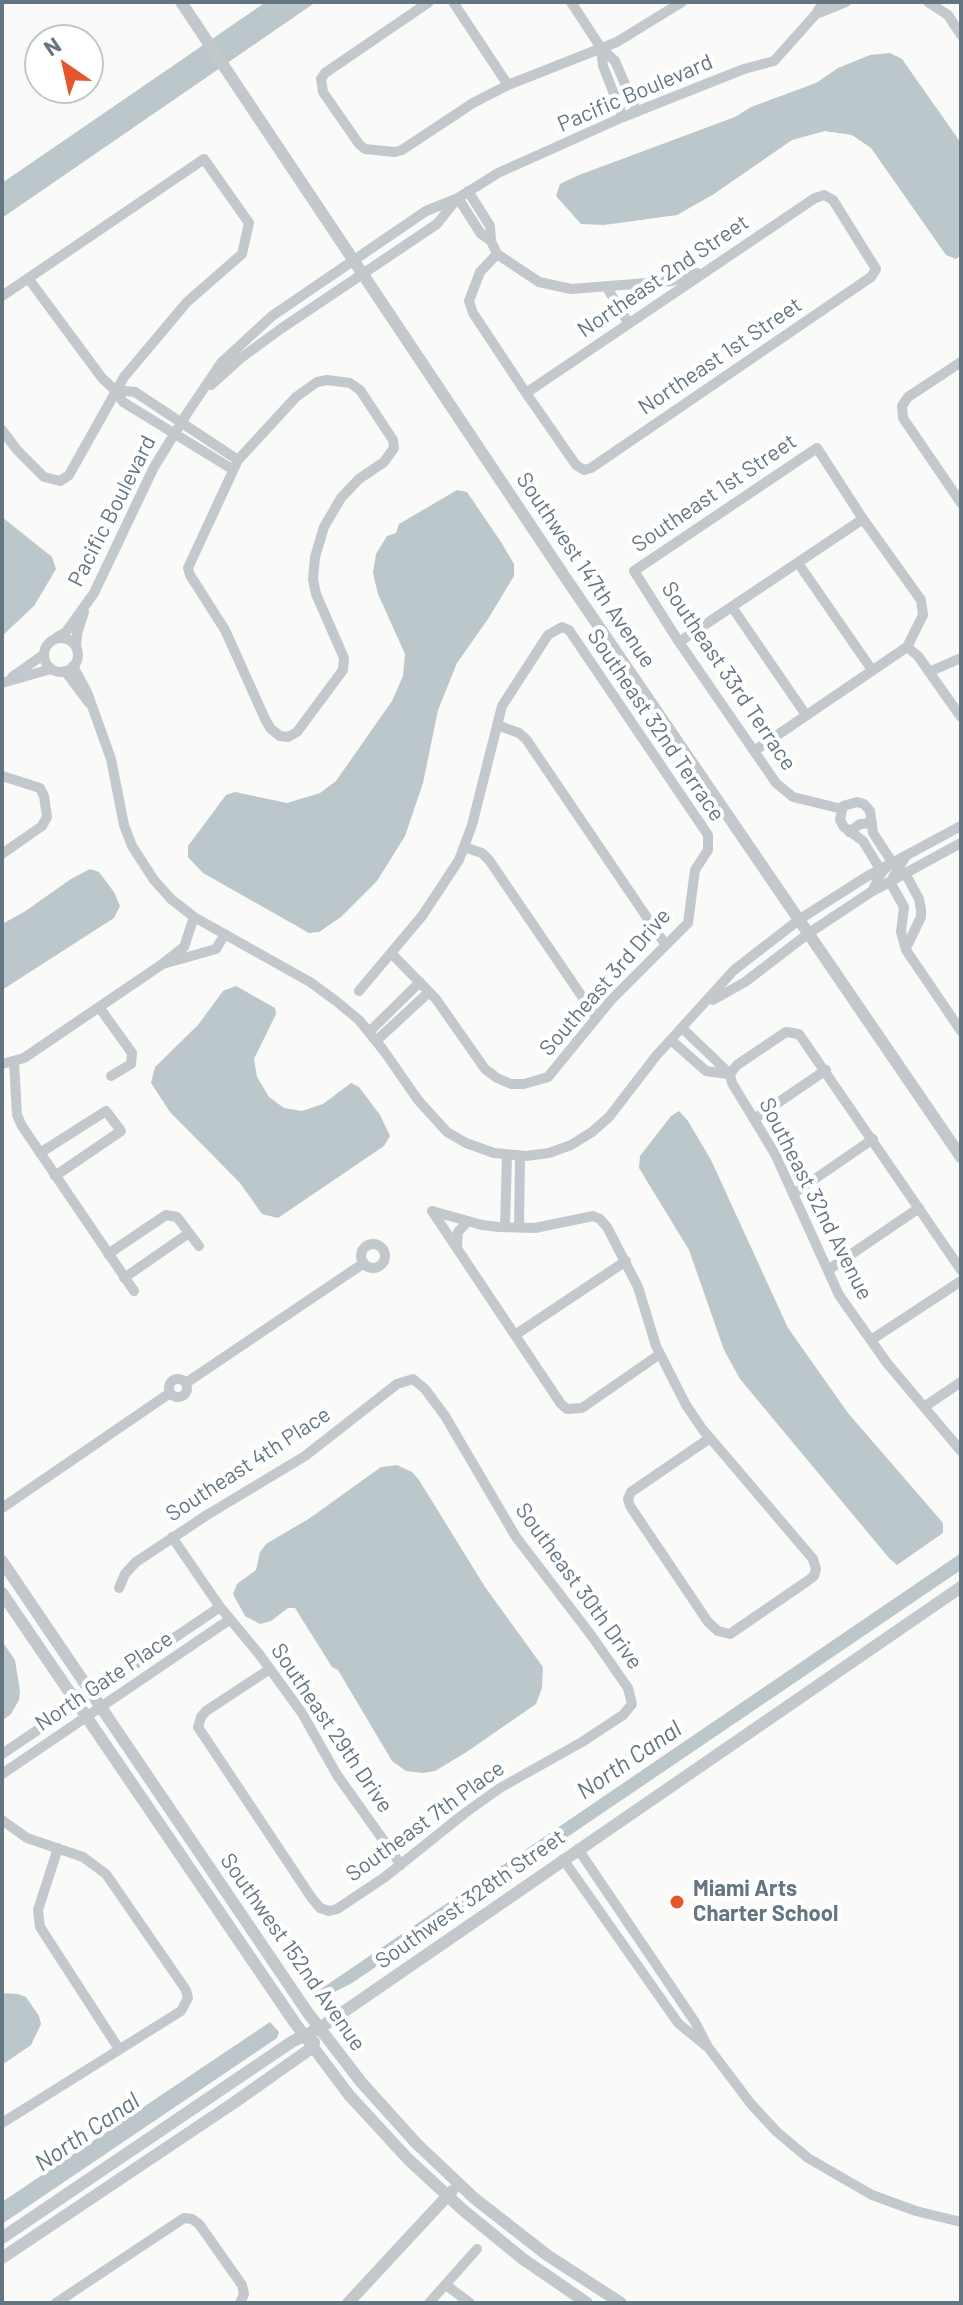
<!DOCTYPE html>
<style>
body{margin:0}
#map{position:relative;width:963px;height:2305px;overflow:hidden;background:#fafaf8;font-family:Barlow,sans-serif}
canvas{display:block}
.frame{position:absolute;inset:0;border:4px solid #657683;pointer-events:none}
.north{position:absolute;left:24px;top:24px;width:80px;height:80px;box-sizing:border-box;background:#fff;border:2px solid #c1c8cd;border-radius:50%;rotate:326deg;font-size:22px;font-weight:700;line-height:32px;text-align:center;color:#657683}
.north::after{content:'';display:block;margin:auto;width:28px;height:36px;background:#e4572e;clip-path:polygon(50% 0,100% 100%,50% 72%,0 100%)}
</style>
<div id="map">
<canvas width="963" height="2305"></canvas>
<div class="frame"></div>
<div class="north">N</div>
</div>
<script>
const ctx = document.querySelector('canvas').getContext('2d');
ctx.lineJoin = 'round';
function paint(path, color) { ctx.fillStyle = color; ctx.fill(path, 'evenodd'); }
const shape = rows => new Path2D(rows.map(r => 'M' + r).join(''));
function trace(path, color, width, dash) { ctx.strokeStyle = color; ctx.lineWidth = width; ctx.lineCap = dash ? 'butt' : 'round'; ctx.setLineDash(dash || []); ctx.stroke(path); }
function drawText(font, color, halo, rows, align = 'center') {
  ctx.font = font + ' Barlow,sans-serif'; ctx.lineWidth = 8; ctx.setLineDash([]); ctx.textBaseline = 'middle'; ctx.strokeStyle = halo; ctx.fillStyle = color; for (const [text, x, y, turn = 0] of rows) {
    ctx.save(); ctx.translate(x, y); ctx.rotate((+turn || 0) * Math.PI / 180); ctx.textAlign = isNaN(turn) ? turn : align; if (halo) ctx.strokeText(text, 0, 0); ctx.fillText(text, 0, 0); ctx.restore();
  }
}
const water = shape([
 [266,2,316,2,2,218,2,183],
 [890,53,902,59,961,143,961,255,956,259,946,255,871,148,852,135,825,131,792,140,714,194,677,215,604,225,581,224,556,196,560,184,579,175,735,117,751,107,816,83,838,68,870,55],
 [457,490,467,492,501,542,514,564,514,576,488,619,457,663,438,710,423,783,405,836,377,881,341,917,319,932,309,933,203,873,188,857,188,846,226,795,235,792,287,803,320,793,336,781,392,701,403,676,405,654,378,594,373,573,376,554,387,536,396,533,399,524],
 [2,517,52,557,56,569,34,606,2,636],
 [90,869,99,872,114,892,120,906,114,918,2,990,2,924,24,912,71,879],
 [236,986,275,1008,276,1014,254,1059,257,1077,269,1097,284,1108,302,1111,323,1104,351,1083,359,1087,380,1115,390,1136,384,1146,278,1218,262,1214,240,1183,170,1112,151,1083,155,1067,198,1025,223,991],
 [679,1111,688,1121,711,1160,788,1328,848,1413,943,1523,943,1533,897,1565,889,1558,740,1379,724,1350,689,1250,639,1168,640,1156,671,1116],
 [397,1465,412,1472,419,1480,485,1587,543,1667,542,1688,536,1704,465,1753,435,1771,423,1773,406,1771,392,1761,338,1670,332,1667,295,1608,288,1608,271,1621,260,1624,245,1616,233,1594,237,1584,256,1570,260,1552,266,1544,310,1518,381,1467],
 [961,1553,961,1570,352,1983,329,1995,318,1991],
 [2,1641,15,1660,20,1691,19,1700,11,1714,2,1721],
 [2,1993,18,1994,26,1997,39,2016,41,2024,31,2045,2,2065],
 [270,2022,279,2032,277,2038,2,2224,2,2202]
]);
const minor = shape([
 [429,2,325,73,321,79,323,92,359,144,365,149,395,152,402,150,473,103,508,85,617,42,682,2],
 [453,2,508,85],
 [571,2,601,48,615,61,637,112],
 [823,2,816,14,846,2],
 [928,2,948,15,961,35],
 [601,48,603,66,623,117],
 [468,191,490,226,491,241,497,254,539,282,571,289,672,281,697,273],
 [458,198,481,234,491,241],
 [497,254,480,272,469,301,473,313,526,393,576,465,584,470,591,468,871,277,876,269,833,200,824,195,815,198,526,393],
 [28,278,102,378,115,390,123,402,232,469],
 [606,286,629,324],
 [2,296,204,159,249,223,242,254,187,302,124,377,69,475,60,481,44,477,17,450,2,430],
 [961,362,908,397,902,406,903,418,961,503],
 [327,380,350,383,360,390,393,440,394,448,384,462,359,479,341,498,324,527,315,557,313,579,316,594,344,658,343,670,297,732,288,737,280,736,271,729,266,721,225,630,190,575,188,568,238,460,296,397,317,382,327,380],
 [211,385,241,358,282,328,437,224,456,200],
 [115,390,135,392,238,460],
 [798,563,872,670],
 [732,607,806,715],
 [57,637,66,632,94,593,154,467,188,412,221,363,272,316,426,211,458,198,498,173,623,117,744,69,774,61,816,14],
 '44 655a17 17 0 1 1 34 0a17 17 0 1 1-34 0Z',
 [679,642,863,519],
 [76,647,77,634,84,612],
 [907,647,918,656,961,717],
 [73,666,87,692,111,759,124,825,132,846,154,880,171,899,194,917,310,982,336,1001,359,1020,384,1051,418,1100,447,1132,466,1143,494,1153,526,1156,549,1153,571,1145,592,1132,609,1117,656,1056,734,970,800,919,866,877,961,826],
 [65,671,89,703],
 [929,672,961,658],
 [12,677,43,655],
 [2,683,51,669],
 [497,725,519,733,526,739,665,944],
 [754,751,907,647,923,615,921,600,863,519,817,448,634,571,679,642,754,751,776,783,793,797,842,809],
 [2,776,40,788,44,796,47,817,42,826,2,854],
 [849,832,860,824,872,823],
 [464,847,482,853,489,860,596,1017],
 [906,856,890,882,904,907,901,932,906,950,961,1031],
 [905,873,919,899,921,909,921,917,906,948],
 [872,891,882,872,892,862,873,833,870,811,864,804,857,802,843,806,840,820,844,827,863,841,880,869],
 [163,964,216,949,225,934],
 [359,991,422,916,459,860,472,825,502,706,548,635,562,627,569,630,708,835,708,850,695,870,688,923,611,1000,548,1077,524,1084,511,1084,497,1078,485,1069,436,999,391,953],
 [713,1000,745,982,809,933,871,892,961,843],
 [99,1007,132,1053,131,1064,111,1076],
 [682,1028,730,1074,732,1083,775,1154,839,1295,887,1363,961,1451],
 [369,1032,420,982],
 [671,1040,706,1071,728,1074],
 [376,1041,429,992],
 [14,1062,17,1115,22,1126,134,1291],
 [2,1064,24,1058,161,965,184,947,194,917],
 [730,1074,737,1065,786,1032,799,1034,961,1270],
 [754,1119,826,1070],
 [40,1153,106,1111,121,1131,55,1176],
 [793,1194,873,1139],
 [432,1211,482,1225,499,1227,535,1228,593,1216,600,1219,607,1227,638,1287,656,1346,686,1405,703,1430,710,1438,728,1459,813,1559,816,1569,814,1576,806,1582,730,1634,718,1631,708,1622,630,1506,628,1499,631,1492,710,1438],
 [432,1211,561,1404,567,1409,582,1408,660,1354],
 [505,1227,507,1155],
 [519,1228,520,1156],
 '361 1256a12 12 0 1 1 24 0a12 12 0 1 1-24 0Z',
 [457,1248,458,1232,468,1221],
 [108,1254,166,1215,177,1217,199,1246],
 [828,1270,919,1208],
 [124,1278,189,1233],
 [515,1335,626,1261],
 [871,1340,961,1281],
 '169 1388a9 9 0 1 1 18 0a9 9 0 1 1-18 0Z',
 [186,1383,364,1263],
 [924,1407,961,1382],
 [2,1508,170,1393],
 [172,1537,220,1607,259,1654,302,1713,337,1775,401,1865],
 [119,1588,125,1574,136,1562,207,1515,305,1456,397,1384,413,1379,425,1389,445,1416,516,1537,591,1635,628,1688,632,1704,623,1715,582,1742,500,1788,465,1813,385,1877,337,1909,329,1911,320,1908,311,1897,198,1727,201,1717,206,1711,270,1669],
 [2,1754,220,1607],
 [2,1774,229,1620],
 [2,1820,27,1838,83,1857,106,1874,186,1990,188,1998,181,2011,2,2123],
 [58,1848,38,1910,40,1927,119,2049],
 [578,1849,695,2022,708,2047,751,2104,777,2132,808,2158,872,2195,916,2211,961,2222],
 [563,1859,678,2023,706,2046],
 [446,2285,470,2303],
 [56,2303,184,2218,192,2219,199,2224,242,2285,244,2294,240,2303],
 [429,2303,477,2249]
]);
const tertiary = shape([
 [181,2,565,577,961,1157],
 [2,1561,308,2013,361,2082,416,2143,474,2198,547,2255,621,2303],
 [2,1593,295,2023,349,2095,408,2159,463,2210,523,2259,587,2303],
 [2,2238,293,2041,320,2028,961,1587],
 [2,2258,235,2102,313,2047,314,2042],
 [348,2303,452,2191]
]);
const markers = [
 [677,1902,8,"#e4572e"]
];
const streetNames = [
 ["Pacific Boulevard",635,93,-23],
 ["Northeast 2nd Street",663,276,-34],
 ["Northeast 1st Street",720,356,-34],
 ["Southeast 1st Street",714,493,-34],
 ["Pacific Boulevard",112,511,-63],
 ["Southwest 147th Avenue",586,570,56],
 ["Southeast 33rd Terrace",729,676,56],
 ["Southeast 32nd Terrace",656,725,56],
 ["Southeast 3rd Drive",605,982,-49],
 ["Southeast 32nd Avenue",816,1199,63],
 ["Southeast 4th Place",248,1464,-33],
 ["Southeast 30th Drive",579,1586,54],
 ["North Gate Place",104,1681,-34],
 ["Southeast 29th Drive",332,1728,56],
 ["Southeast 7th Place",425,1821,-36],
 ["Southwest 328th Street",470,1899,-35],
 ["Southwest 152nd Avenue",293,1952,55]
];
const poiNames = [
 ["Miami Arts",693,1889],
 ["Charter School",693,1914]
];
const waterNames = [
 ["North Canal",629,1760,-34],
 ["North Canal",87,2132,-34]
];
paint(water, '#bbc7cb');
trace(minor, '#c3c8cc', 10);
trace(tertiary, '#c3c8cc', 12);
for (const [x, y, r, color] of markers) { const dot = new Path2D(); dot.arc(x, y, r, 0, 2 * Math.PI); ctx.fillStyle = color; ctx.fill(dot); trace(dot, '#fff', 3); }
drawText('22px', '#657683', '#fff', streetNames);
drawText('bold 22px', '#657683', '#fff', poiNames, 'left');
drawText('italic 24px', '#60757c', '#fff', waterNames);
</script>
